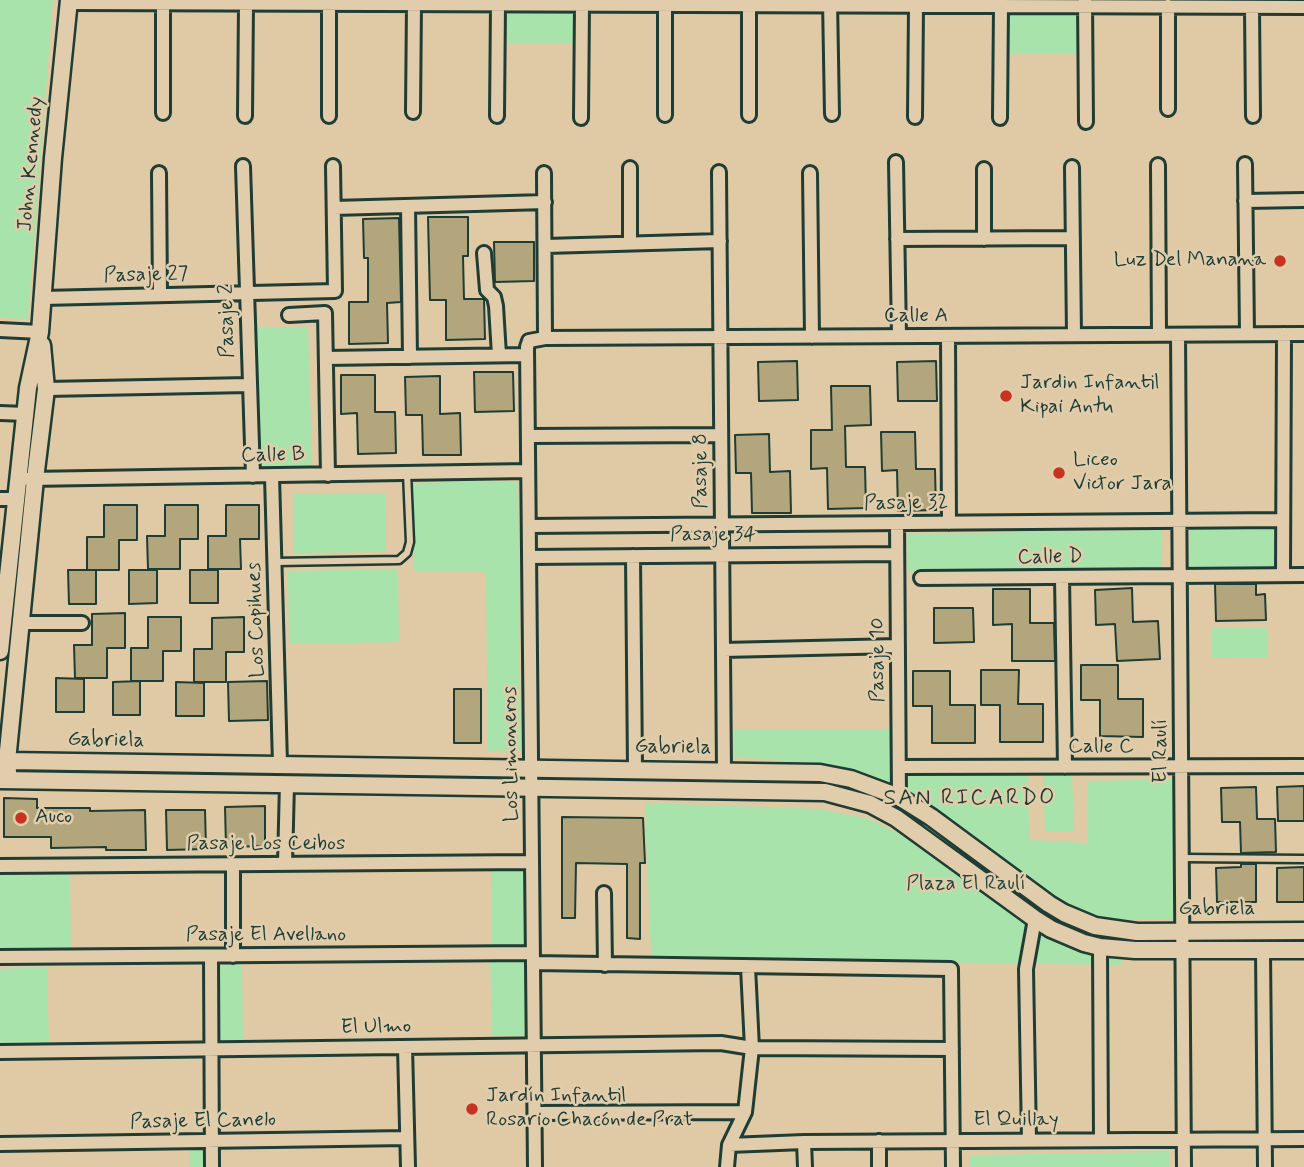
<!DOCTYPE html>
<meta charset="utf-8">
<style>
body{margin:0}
canvas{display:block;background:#dfcaa5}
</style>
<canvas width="1304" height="1167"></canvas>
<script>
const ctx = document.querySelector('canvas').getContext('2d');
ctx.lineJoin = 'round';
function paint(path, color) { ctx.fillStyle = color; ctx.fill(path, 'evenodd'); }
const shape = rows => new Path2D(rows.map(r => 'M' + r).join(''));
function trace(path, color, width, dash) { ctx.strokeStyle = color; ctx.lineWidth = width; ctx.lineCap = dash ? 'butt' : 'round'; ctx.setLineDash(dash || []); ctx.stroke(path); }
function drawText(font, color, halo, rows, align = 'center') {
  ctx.font = font + ' Mynerve,sans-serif'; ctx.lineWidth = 5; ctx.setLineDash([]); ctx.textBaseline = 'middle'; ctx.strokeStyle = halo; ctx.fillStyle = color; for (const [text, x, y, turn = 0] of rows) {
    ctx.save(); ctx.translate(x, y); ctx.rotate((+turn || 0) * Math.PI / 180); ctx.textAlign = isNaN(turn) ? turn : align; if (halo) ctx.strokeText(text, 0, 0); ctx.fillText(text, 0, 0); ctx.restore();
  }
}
const green = shape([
 [0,0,53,0,28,319,0,318],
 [508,14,574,14,574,43,507,43],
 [1007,15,1080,15,1080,54,1007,54],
 [308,327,312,465,259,467,255,328],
 [518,481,521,750,488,751,486,572,414,572,413,483],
 [385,493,386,552,294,553,293,494],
 [1190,524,1276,524,1276,568,1190,568],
 [1161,530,1162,567,907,571,907,534],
 [398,569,399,642,289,644,288,571],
 [1212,628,1268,628,1268,657,1212,658],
 [733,729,892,729,893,786,867,773,820,764,734,757],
 [908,773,1028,774,1029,840,1088,843,1088,781,1174,779,1176,920,1122,919,1121,965,651,958,645,803,820,809,870,819,903,836],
 [1072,774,1074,831,1045,832,1043,775],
 [526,869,527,945,492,945,491,870],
 [70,874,71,949,0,950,0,876],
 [525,960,527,1035,492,1036,490,961],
 [242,964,243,1045,217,1045,216,965],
 [47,967,49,1045,0,1046,0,969],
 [190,1149,208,1149,208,1167,190,1167],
 [1170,1152,1170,1167,969,1167,969,1155]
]);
const building = shape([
 [428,217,468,217,468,256,463,256,464,299,484,299,485,339,446,340,446,300,430,300,428,217],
 [399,218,401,302,387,303,388,343,349,344,349,302,368,302,368,258,364,258,363,219,399,218],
 [494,242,534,242,534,281,495,282,494,242],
 [797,361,798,400,759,401,758,362,797,361],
 [936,361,937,401,898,401,897,362,936,361],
 [474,372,513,372,514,411,475,412,474,372],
 [341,375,375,375,375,412,395,412,396,453,358,454,357,413,341,414,341,375],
 [440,376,440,414,460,413,461,455,423,455,422,415,406,415,405,377,440,376],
 [831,386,870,386,871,425,845,426,846,467,865,467,866,508,828,509,827,468,811,469,811,430,832,430,831,386],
 [881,432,915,432,916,469,935,469,936,510,898,511,897,470,882,471,881,432],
 [769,434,770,472,790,471,791,513,752,513,751,473,736,473,735,435,769,434],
 [104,505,137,505,137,540,119,540,119,570,87,570,87,537,104,537,104,505],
 [165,505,198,505,198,539,180,539,180,569,148,569,147,536,165,536,165,505],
 [226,505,259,505,259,539,240,539,241,569,208,569,208,536,226,536,226,505],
 [68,570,96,570,96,604,69,604,68,570],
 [129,570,157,570,157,603,129,604,129,570],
 [190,570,218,570,218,603,190,603,190,570],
 [1215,584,1256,584,1256,595,1265,594,1266,620,1216,621,1215,584],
 [1132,588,1133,622,1158,621,1160,659,1117,661,1115,624,1096,625,1095,590,1132,588],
 [993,589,1030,589,1030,623,1054,623,1055,661,1012,661,1012,624,993,625,993,589],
 [934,608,973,608,974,642,934,643,934,608],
 [125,613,125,648,107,648,107,678,75,678,74,645,92,645,92,614,125,613],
 [148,617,181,617,181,651,163,651,163,681,131,681,131,648,148,648,148,617],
 [244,617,244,652,226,652,226,682,194,682,194,649,212,649,212,618,244,617],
 [1081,665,1118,665,1118,699,1143,699,1143,737,1100,736,1100,700,1081,700,1081,665],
 [981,670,1019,670,1018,704,1043,704,1043,742,1000,742,1000,705,981,705,981,670],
 [913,671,950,671,950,705,975,705,975,743,932,743,932,706,913,706,913,671],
 [56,678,84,679,84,712,56,712,56,678],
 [140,681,140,715,113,715,113,682,140,681],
 [267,681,268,720,229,721,228,682,267,681],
 [176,682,204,683,204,716,176,716,176,682],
 [454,689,481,689,481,743,454,743,454,689],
 [1304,786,1304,821,1278,821,1277,787,1304,786],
 [1256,787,1257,819,1275,819,1276,852,1241,853,1240,822,1222,822,1221,788,1256,787],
 [4,798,37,799,37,808,90,808,90,811,145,810,146,850,106,850,106,847,51,848,51,837,4,837,4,798],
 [265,806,265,846,226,847,225,807,265,806],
 [166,810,205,810,206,849,167,850,166,810],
 [562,817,643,818,645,863,640,863,640,939,627,938,627,864,576,863,575,918,562,918,562,817],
 [1241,864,1256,864,1256,902,1217,902,1216,868,1241,867,1241,864],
 [1304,867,1304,902,1277,902,1277,868,1304,867]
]);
const service = shape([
 [275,562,399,560,407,553,410,542,407,473],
 [1182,858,1304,859]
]);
const minor = shape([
 [830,0,832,114],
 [1085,0,1086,122],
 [69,3,1304,7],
 [163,3,163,113],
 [749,5,749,115],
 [1168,6,1168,109],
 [1252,7,1253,116],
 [413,112,414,4],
 [665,115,665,5],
 [245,116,246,4],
 [329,116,329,4],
 [497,116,498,4],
 [915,117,916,6],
 [581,118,582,5],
 [1000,118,1001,6],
 [896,162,899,336],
 [1245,164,1247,334],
 [1158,165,1159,335],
 [243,166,253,476],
 [1072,167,1074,335],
 [984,169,984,239],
 [719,172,724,770],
 [159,173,160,295],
 [544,173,545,338],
 [810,173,812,337],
 [1245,201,1304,200],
 [408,206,410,357],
 [334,208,545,202],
 [897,239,1073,238],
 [630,243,630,168],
 [546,246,720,241],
 [484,253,487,290,494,297,496,306,499,355],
 [43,298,335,291,333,166],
 [289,315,325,313,328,475],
 [0,330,40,332],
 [1178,335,1184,1167],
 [948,336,949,523],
 [326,358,527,355],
 [46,389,249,385],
 [0,413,26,414],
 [528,436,721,435],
 [272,476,280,764],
 [28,479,528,471],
 [0,499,17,499],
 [897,523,899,797],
 [529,526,1283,520],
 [633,556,635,769],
 [529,557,897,554],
 [1283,575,1284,334],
 [1062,577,1065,767],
 [921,578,1304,575],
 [21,623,82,623],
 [723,650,898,646],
 [899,767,1304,766],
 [285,864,287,783],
 [233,865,233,956],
 [0,866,532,862],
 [604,893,605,965],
 [1100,947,1101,1140],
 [1263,950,1265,1167],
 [211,956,212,1167],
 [0,957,533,953],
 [533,963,951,969,953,1167],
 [405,1047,408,1167],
 [0,1052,721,1043,752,1048,952,1049],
 [535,1113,745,1112],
 [1029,1140,1026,969,1035,919],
 [879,1141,879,1167],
 [804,1142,805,1167],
 [0,1144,407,1138],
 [729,1145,804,1142,1304,1139],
 [535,1167,527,347,529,341,545,338,1304,334],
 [727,1167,729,1145,745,1112,752,1048,748,967]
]);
const tertiary = shape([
 [0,651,28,388,40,332,53,158,69,0],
 [0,768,7,761,820,773,851,779,899,797,931,817,1049,904,1064,913,1095,926,1137,932,1304,931],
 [8,772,7,761,35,479,46,389,42,345],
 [0,780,825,792,870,804,896,818,1035,919,1051,929,1084,943,1100,947,1135,950,1304,950]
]);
const markers = [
 [1280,261,7,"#c8321e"],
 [1006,396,7,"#c8321e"],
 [1059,473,7,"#c8321e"],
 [21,818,7,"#c8321e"],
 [472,1109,7,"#c8321e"]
];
const streetNames = [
 ["John Kennedy",32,164,-85],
 ["Pasaje 27",146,276,-1],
 ["Calle A",916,317],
 ["Pasaje 2",228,321,-91],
 ["Calle B",273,456,-1],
 ["Pasaje 8",702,471,-90],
 ["Pasaje 32",906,504,-1],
 ["Pasaje 34",713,536],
 ["Calle D",1050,558,-1],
 ["Los Copihues",257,620,-92],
 ["Pasaje 10",879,660,-90],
 ["Gabriela",106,741,1],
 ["Gabriela",673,748,1],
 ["Calle C",1101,748],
 ["El Raulí",1162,751,-90],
 ["Los Limoneros",512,754,-91],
 ["Pasaje Los Ceibos",266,845],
 ["Gabriela",1217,910],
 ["Pasaje El Avellano",266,936],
 ["El Ulmo",376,1028,-1],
 ["El Quillay",1016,1121],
 ["Pasaje El Canelo",203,1122,-1]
];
const poiNames = [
 ["Luz Del Manana",1266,261,"right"],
 ["Jardin Infantil",1020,384],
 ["Kipai Antu",1020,408],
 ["Liceo",1073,461],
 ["Victor Jara",1073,485],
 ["Auco",35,818],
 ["Jardín Infantil",486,1097],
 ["Rosario Chacón de Prat",486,1121]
];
const parkNames = [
 ["Plaza El Raulí",966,885]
];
const neighbourhoodNames = [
 ["SAN RICARDO",970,799]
];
paint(green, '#a7e3aa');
paint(building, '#b3a67d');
trace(building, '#1f3d34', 2);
trace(service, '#1f3d34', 11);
trace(minor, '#1f3d34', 18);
trace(tertiary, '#1f3d34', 21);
trace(service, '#e1cdab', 6);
trace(minor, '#e1cdab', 12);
trace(tertiary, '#e1cdab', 16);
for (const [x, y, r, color] of markers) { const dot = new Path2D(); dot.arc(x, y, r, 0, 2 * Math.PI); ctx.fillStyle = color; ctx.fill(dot); trace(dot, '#e1cdab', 2.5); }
drawText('21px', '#1f3d34', '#e1cdab', streetNames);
drawText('21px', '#1f3d34', '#e1cdab', poiNames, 'left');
drawText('21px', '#26453a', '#e1cdab', parkNames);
ctx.letterSpacing = '2px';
drawText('23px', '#1f3d34', '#e1cdab', neighbourhoodNames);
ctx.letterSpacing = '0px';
</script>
